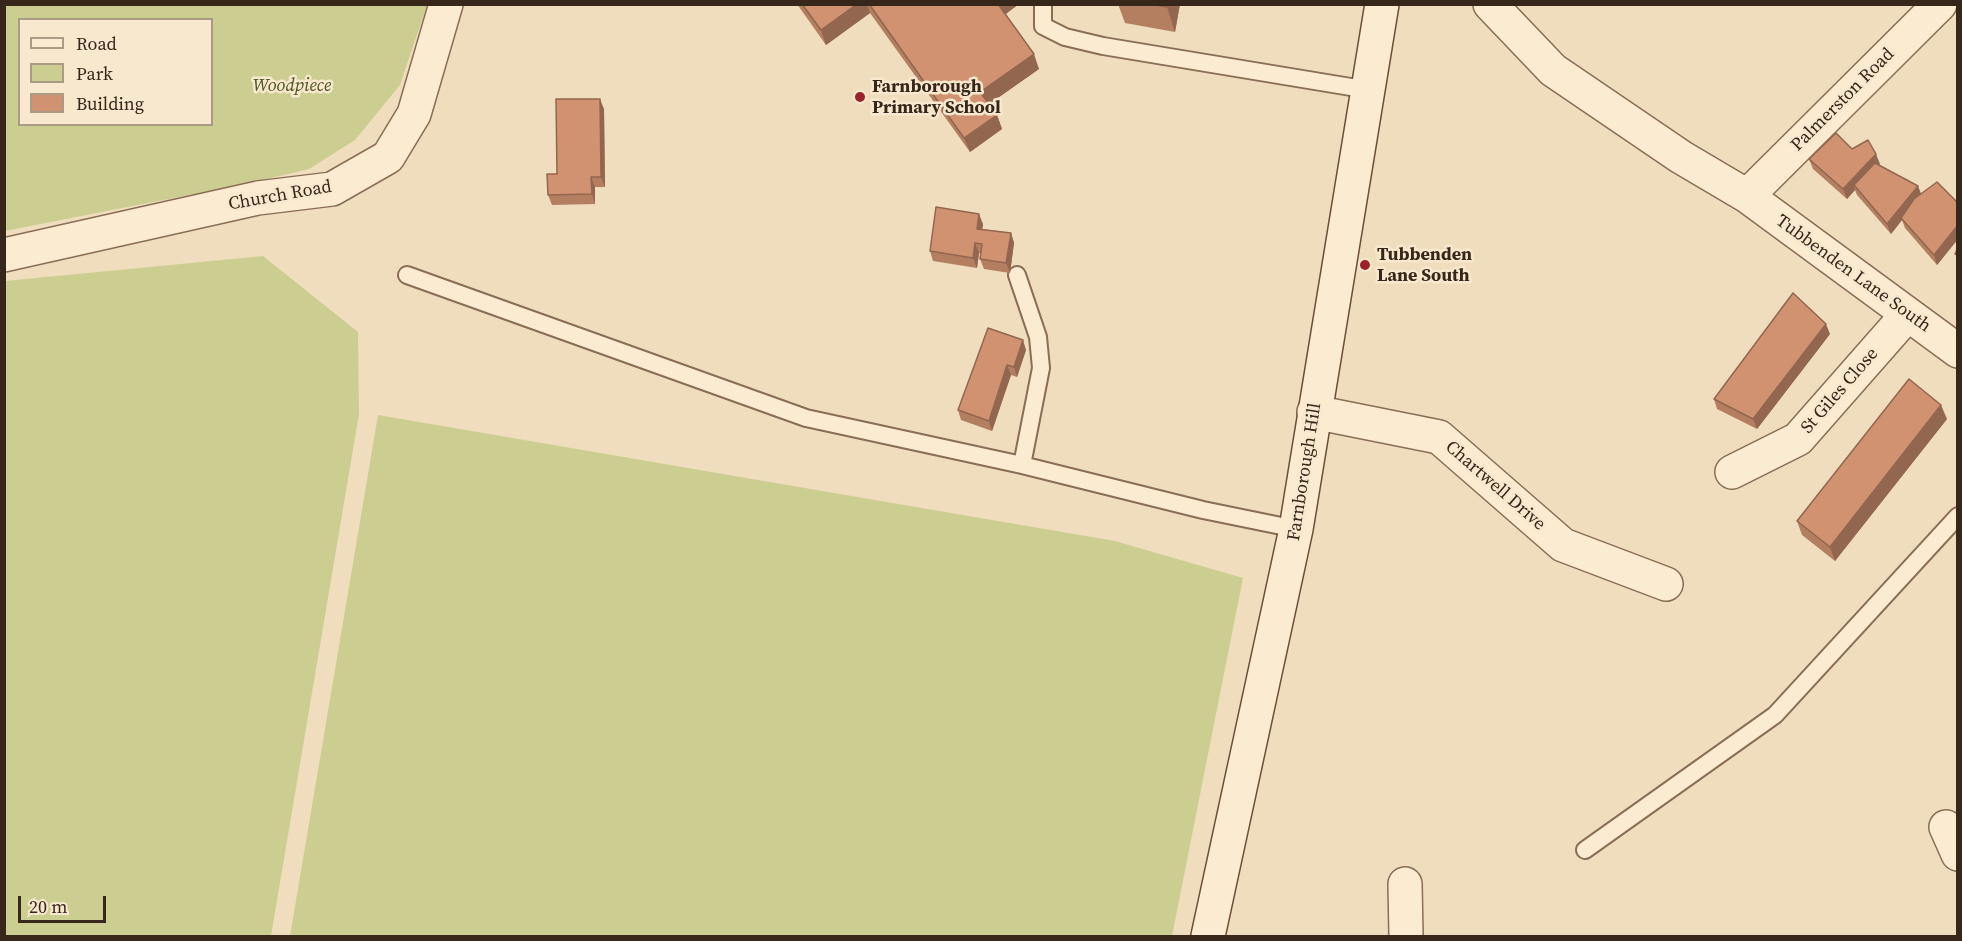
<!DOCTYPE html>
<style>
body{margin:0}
#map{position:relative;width:1962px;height:941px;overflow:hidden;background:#f0ddbe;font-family:"Source Serif 4",serif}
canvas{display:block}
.frame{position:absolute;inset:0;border:6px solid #37271b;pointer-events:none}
.legend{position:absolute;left:18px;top:18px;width:195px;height:108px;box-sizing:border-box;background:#f7e8ce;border:2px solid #aa9b86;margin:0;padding:8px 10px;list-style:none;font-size:18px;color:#37271b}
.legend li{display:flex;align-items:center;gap:12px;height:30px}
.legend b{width:30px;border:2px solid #aa9b86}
.scale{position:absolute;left:18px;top:896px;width:88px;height:27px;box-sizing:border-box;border:3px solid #37271b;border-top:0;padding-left:8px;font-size:18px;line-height:21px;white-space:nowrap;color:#37271b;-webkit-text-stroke:4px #f7e8ce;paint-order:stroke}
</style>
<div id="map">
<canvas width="1962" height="941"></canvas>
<div class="frame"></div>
<ul class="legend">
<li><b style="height:8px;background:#fbebd1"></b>Road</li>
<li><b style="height:16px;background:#ccce91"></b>Park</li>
<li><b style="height:16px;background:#d19271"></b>Building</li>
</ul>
<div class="scale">20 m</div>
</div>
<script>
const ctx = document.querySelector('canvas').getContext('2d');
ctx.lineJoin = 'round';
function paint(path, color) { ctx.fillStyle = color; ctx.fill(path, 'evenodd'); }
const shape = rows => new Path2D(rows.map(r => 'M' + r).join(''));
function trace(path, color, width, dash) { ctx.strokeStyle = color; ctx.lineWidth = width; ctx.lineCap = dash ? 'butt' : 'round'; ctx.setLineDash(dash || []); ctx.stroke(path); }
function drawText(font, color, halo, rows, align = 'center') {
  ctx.font = font + ' "Source Serif 4",serif'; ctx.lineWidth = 5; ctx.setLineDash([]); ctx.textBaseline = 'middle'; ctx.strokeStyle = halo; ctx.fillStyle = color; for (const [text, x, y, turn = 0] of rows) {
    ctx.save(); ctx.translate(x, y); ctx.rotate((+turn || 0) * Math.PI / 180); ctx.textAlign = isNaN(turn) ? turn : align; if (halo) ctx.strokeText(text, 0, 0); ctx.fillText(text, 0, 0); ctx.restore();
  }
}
const green = shape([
 [4,5,427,5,400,85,355,140,309,169,250,183,5,231],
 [20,20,212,20,212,124,20,124],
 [263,256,358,332,359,414,271,936,5,936,5,281],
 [378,415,1115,541,1243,578,1172,936,290,936]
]);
const lane = shape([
 [1043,4,1043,26,1065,37,1103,46,1369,90],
 [407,275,806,418,1022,465,1203,510,1296,529],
 [1017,275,1038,337,1041,368,1022,465],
 [1585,850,1775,715,1958,516]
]);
const street = shape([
 [1490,4,1553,70,1681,157,1747,196,1958,351],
 [1747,196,1940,4],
 [4,255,258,198,332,189,388,157,414,114,446,4],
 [1314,412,1439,437,1563,545,1666,584],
 [1732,472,1798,439,1907,315],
 [1946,827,1958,854],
 [1405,884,1406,936]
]);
const secondary = shape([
 [1208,936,1296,529,1382,4]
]);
const wall = shape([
 [797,4,1019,4,1005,14,1039,69,989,104,997,115,1002,129,970,152,870,13,826,45],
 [1118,4,1180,4,1175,32,1125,23],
 [604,109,605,187,595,187,595,204,552,205,548,195,557,174],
 [1852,149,1880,164,1879,165,1921,194,1958,203,1958,239,1937,265,1905,228,1902,220,1891,234,1857,195,1855,190,1847,199,1813,169,1809,159],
 [983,224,982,229,1011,233,1014,243,1010,273,984,269,980,259,981,254,979,253,977,268,933,261,930,251],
 [988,328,1026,350,1017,377,1011,375,992,431,961,420,958,410],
 [1830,334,1757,429,1717,409,1714,399],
 [1947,419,1835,561,1802,535,1797,521]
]);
const shadedWall = shape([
 [857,4,867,4,870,13,826,45,821,30],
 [997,4,1019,4,1002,17],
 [1167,4,1180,4,1175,32,1167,7],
 [1034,54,1039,69,985,107,980,92],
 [600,99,604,109,605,187,601,177],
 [997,115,1002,129,970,152,964,138],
 [1876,154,1880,164,1857,189,1854,185,1855,190,1847,199,1843,189],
 [591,177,595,187,595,204,592,194],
 [1918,186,1922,196,1901,218,1902,220,1891,234,1887,224],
 [979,214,983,224,981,238,977,229],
 [1958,225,1958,239,1937,265,1934,255],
 [1011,233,1014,243,1010,273,1006,263],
 [975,243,979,253,977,268,973,258],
 [1826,324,1830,334,1757,429,1753,419],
 [1023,340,1026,350,1017,377,1014,367],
 [1007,365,1011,375,992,431,989,421],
 [1941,405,1947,419,1835,561,1830,547]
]);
const building = shape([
 [802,4,857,4,821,30,802,4],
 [869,4,998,4,1034,54,980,92,997,115,964,138,869,4],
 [1150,4,1167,4,1167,7,1150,4],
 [556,99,600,99,601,177,591,177,592,194,548,195,547,174,557,174,556,99],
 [1836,133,1852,149,1868,140,1876,154,1843,189,1809,159,1836,133],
 [1875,163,1918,186,1887,224,1854,185,1875,163],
 [1937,182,1958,203,1958,225,1934,255,1901,218,1914,199,1937,182],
 [936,207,979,214,977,229,1011,233,1006,263,980,259,982,244,975,243,973,258,930,251,936,207],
 [1958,247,1958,256,1955,254,1958,247],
 [1793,293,1826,324,1753,419,1714,399,1793,293],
 [988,328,1023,340,1014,367,1007,365,989,421,958,410,988,328],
 [1909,379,1941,405,1830,547,1797,521,1909,379]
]);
const markers = [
 [860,97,6,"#9b222c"],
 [1365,265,6,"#9b222c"]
];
const parkNames = [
 ["Woodpiece",292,86]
];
const poiNames = [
 ["Farnborough",872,87],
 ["Primary School",872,108],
 ["Tubbenden",1377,255],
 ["Lane South",1377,276]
];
const streetNames = [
 ["Palmerston Road",1843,100,-45],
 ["Church Road",280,196,-10],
 ["Tubbenden Lane South",1853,274,36],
 ["St Giles Close",1840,391,-49],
 ["Farnborough Hill",1305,472,-81],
 ["Chartwell Drive",1495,486,41]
];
paint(green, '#ccce91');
trace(lane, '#896d56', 20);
trace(street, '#896d56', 36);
trace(secondary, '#6b4e39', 36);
trace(lane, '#fbebd1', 16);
trace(street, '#fbebd1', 33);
trace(secondary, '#fbebd1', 33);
paint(wall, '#b47e61');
paint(shadedWall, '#92664f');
paint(building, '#d19271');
trace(building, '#92664f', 1.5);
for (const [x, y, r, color] of markers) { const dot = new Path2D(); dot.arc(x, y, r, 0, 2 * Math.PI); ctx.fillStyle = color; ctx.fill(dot); trace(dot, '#f7e8ce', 2); }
drawText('italic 18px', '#4c5521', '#f7e8ce', parkNames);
drawText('bold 18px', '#37271b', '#f7e8ce', poiNames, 'left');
drawText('18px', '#37271b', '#f7e8ce', streetNames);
</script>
